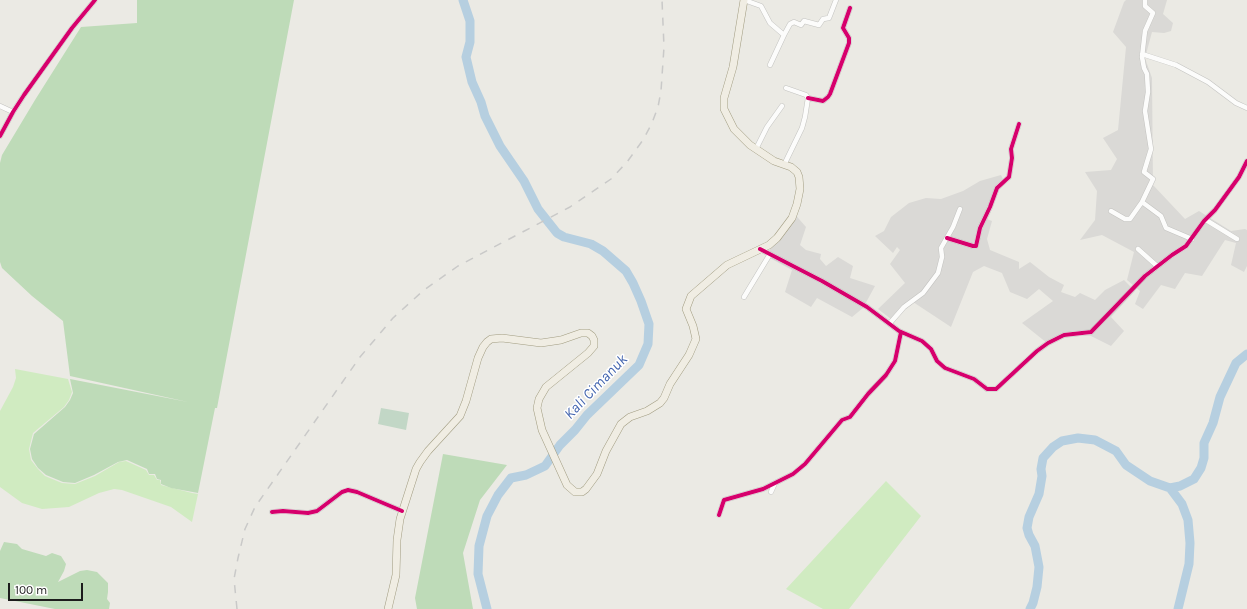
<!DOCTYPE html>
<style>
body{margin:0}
#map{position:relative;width:1247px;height:609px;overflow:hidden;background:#ebeae4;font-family:Karla,sans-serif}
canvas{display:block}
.scale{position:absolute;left:8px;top:583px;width:75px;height:18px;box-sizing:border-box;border:2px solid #1c1c1c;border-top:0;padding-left:5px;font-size:12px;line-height:14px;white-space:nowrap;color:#1c1c1c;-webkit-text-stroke:3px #fff;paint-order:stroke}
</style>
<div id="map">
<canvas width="1247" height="609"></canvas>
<div class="scale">100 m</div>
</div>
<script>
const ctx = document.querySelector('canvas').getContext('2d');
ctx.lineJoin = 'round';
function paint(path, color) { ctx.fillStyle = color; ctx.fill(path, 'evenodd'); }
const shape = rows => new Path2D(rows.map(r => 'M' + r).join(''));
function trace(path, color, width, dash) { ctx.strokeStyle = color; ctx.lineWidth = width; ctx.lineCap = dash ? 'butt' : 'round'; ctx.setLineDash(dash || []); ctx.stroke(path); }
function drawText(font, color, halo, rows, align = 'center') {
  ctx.font = font + ' Karla,sans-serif'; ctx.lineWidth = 3; ctx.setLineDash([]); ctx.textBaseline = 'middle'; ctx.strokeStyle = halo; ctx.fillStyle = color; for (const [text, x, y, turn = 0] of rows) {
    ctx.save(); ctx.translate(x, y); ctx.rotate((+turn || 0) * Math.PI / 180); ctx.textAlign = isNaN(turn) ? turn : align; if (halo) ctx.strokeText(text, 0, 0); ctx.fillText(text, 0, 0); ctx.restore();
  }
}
const residential = shape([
 [1126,0,1167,0,1163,14,1173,23,1171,31,1164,33,1152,32,1145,58,1152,78,1153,185,1185,219,1199,211,1231,231,1245,229,1247,230,1247,266,1244,272,1231,265,1236,243,1225,240,1202,276,1185,273,1175,289,1161,285,1143,309,1135,304,1140,291,1127,280,1134,252,1102,235,1080,240,1095,220,1097,191,1085,172,1111,170,1117,159,1103,138,1118,130,1126,47,1113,32,1124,2],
 [1001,175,1004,181,988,207,984,218,992,221,987,239,990,250,1019,262,1019,269,1030,262,1049,277,1064,285,1061,292,1075,297,1080,293,1095,300,1105,290,1124,280,1135,291,1111,317,1124,331,1111,346,1091,336,1070,333,1047,343,1022,323,1053,301,1039,289,1027,299,1010,292,1002,273,984,266,973,272,951,327,910,300,891,319,878,309,905,283,890,264,900,250,897,247,893,253,875,236,884,231,891,217,909,203,926,198,941,199,963,191,980,181],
 [792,211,806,227,800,245,806,250,821,254,820,259,826,266,838,257,853,266,850,278,875,286,863,308,852,317,817,298,811,307,785,292,792,270,766,256]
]);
const grass = shape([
 [15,369,68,379,72,392,69,400,64,407,33,433,29,449,31,460,38,469,45,476,62,483,75,484,95,476,119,462,126,461,146,470,149,475,154,475,157,480,160,480,161,485,192,493,198,494,192,522,171,507,122,490,114,489,99,493,69,507,42,509,22,503,0,487,0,411,13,387,16,378],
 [886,481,921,516,849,609,823,609,786,589]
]);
const forest = shape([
 [137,0,294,0,217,408,215,408,198,493,171,488,161,484,161,480,157,479,155,474,149,474,147,469,127,460,118,462,94,475,75,483,63,482,46,475,38,468,32,459,30,449,34,434,65,407,70,400,73,393,70,379,188,402,70,376,63,321,32,296,2,268,0,262,0,163,2,155,35,100,81,27,137,23],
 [443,454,507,465,480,500,463,553,473,609,417,609,415,598],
 [4,542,17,544,22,549,46,556,52,553,61,556,66,564,64,571,58,582,80,571,87,570,97,572,108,583,108,592,107,599,110,603,109,609,55,609,0,598,0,551]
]);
const cemetery = shape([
 [381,408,409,413,406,430,378,424]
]);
const river = shape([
 [463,0,470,21,470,42,466,57,472,82,481,102,485,116,500,146,524,181,538,209,557,233,564,237,591,244,603,251,626,271,633,283,641,301,649,324,648,344,639,365,587,415,575,430,560,445,545,466,526,475,511,478,498,495,487,516,479,546,478,574,487,609],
 [1170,488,1182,504,1188,520,1190,543,1189,564,1178,609],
 [1030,609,1033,603,1037,587,1039,567,1035,546,1029,535,1027,528,1029,517,1039,494,1042,476,1041,469,1043,458,1053,447,1062,441,1078,438,1095,440,1116,451,1126,465,1150,481,1170,488,1180,486,1194,479,1201,468,1204,458,1204,443,1213,423,1220,397,1236,363,1247,354]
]);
const minor = shape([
 [744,0,761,6,770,23,784,35],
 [1145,0,1145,6,1153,13,1145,31,1142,57,1144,68,1147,74,1148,92,1145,111,1151,149,1144,172,1153,179,1142,202,1161,216,1166,228,1192,239],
 [1142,54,1176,65,1208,82,1236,103,1247,108],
 [770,65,784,35,790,24,794,22,801,25,804,21,819,25,823,19,829,18,836,0],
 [808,98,823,101,828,97,830,94,849,43,849,38,843,28,850,8],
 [0,106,13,112],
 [0,136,13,112,24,95,72,28,95,0],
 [756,149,767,127,782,106],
 [784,165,802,128,805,117,808,98,806,95,786,88],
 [1111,211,1125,219,1130,219,1142,202],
 [1206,220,1237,239],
 [947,238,973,246,976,246,980,228,990,207,997,188,1009,177,1012,158,1011,149,1019,124],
 [760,249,822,281,867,307,899,331,922,341,931,349,937,361,945,368,974,379,987,389,996,389,1037,351,1048,343,1064,335,1091,332,1145,276,1172,255,1186,246,1204,221,1215,210,1239,177,1247,161],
 [1138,249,1157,266],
 [744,297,770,254],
 [890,323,904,307,923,293,938,273,942,257,941,248,953,227,960,209],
 [771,492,775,483],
 [272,512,283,511,308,513,317,511,342,492,348,490,357,492,402,511],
 [719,515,724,500,763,489,793,474,805,464,842,420,850,417,868,394,886,375,895,361,901,332]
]);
const primary = shape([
 [388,609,396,575,397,540,400,519,416,469,420,462,428,451,460,416,466,401,478,358,483,347,487,342,491,339,502,338,541,343,561,340,581,333,588,333,592,336,594,340,594,346,588,353,546,387,539,399,537,408,542,430,567,485,575,492,582,492,586,489,597,474,606,451,621,424,630,417,647,411,660,403,664,398,670,384,689,355,696,339,693,326,686,309,691,296,727,265,769,245,777,238,792,218,797,204,800,189,799,177,797,172,791,167,774,161,750,145,734,129,724,109,724,98,733,67,744,0]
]);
const rail = shape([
 [237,609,234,579,238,558,245,529,255,507,360,357,377,337,393,318,424,290,458,266,570,207,611,179,627,162,643,140,652,123,658,107,661,91,664,47,662,0]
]);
const cycleway = shape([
 [808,98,823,101,828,97,830,94,849,43,849,38,843,28,850,8],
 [0,136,13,112,24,95,72,28,95,0],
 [947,238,973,246,976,246,980,228,990,207,997,188,1009,177,1012,158,1011,149,1019,124],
 [760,249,822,281,867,307,899,331,922,341,931,349,937,361,945,368,974,379,987,389,996,389,1037,351,1048,343,1064,335,1091,332,1145,276,1172,255,1186,246,1204,221,1215,210,1239,177,1247,161],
 [272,512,283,511,308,513,317,511,342,492,348,490,357,492,402,511],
 [719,515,724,500,763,489,793,474,805,464,842,420,850,417,868,394,886,375,895,361,901,332]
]);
const waterNames = [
 ["Kali Cimanuk",596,387,-46]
];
paint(residential, '#dad9d6');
paint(grass, '#d0ebc1');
paint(forest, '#bedbb8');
paint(cemetery, '#c2d7c6');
trace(river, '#b6cfe0', 9);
trace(minor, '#c3c3c0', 5.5);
trace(primary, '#a19c81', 8);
trace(minor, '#fcfcfb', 4.5);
trace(primary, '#f0ede3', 7);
trace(rail, '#c9c9c8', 1.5, [8, 8]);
trace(cycleway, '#d6006c', 4);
drawText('italic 15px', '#4566af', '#fff', waterNames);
</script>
